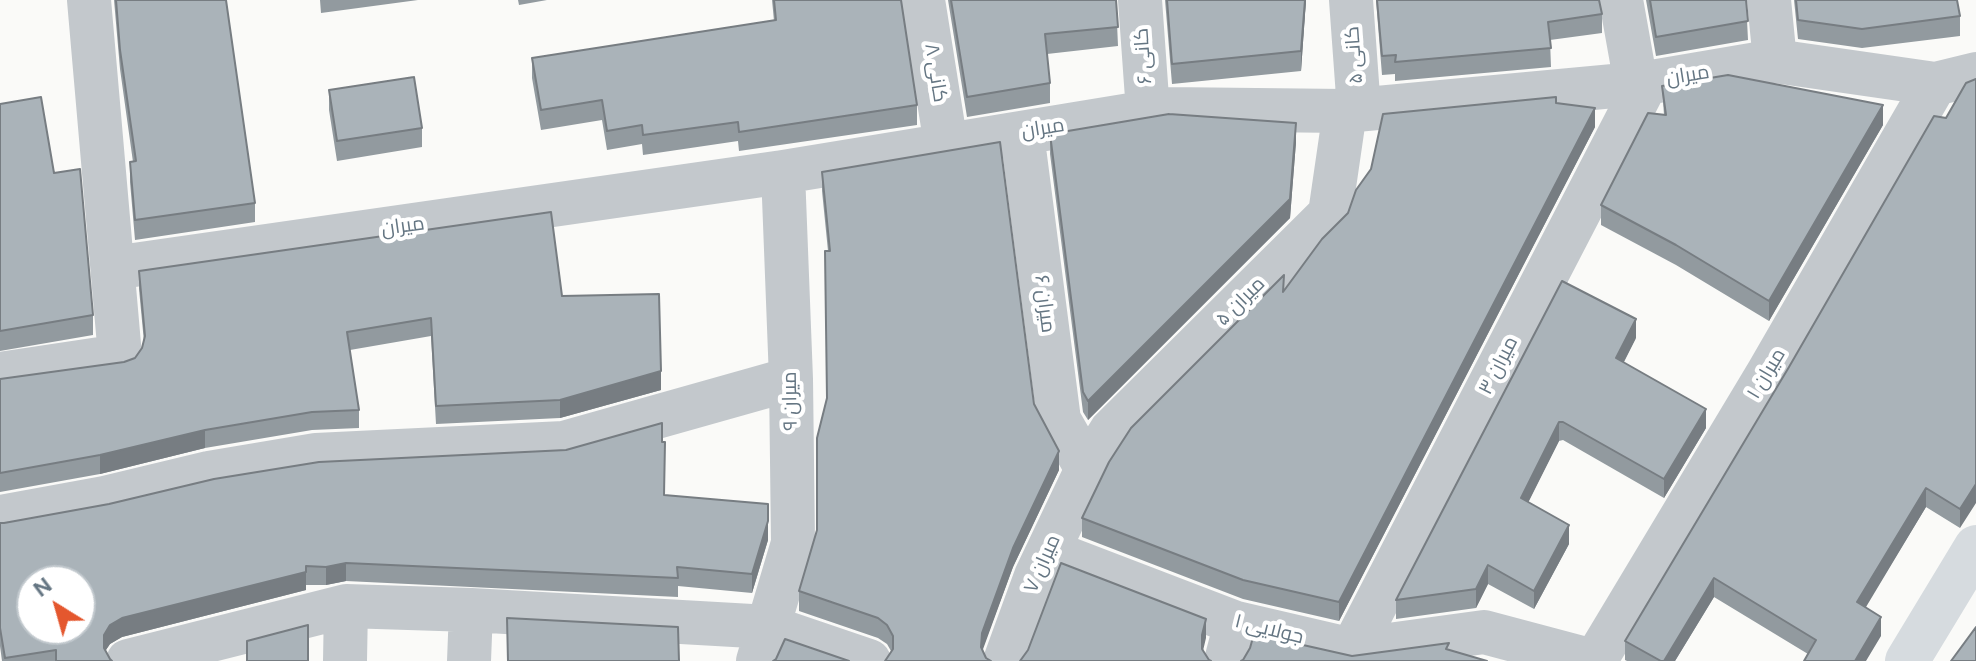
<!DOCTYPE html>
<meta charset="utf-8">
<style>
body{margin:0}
#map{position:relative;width:1976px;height:661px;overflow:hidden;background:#fafaf8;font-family:"DM Sans",sans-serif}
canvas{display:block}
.north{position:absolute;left:16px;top:565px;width:80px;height:80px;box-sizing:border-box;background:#fff;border:2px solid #c1c8cd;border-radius:50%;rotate:323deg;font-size:22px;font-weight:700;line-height:32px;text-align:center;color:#657683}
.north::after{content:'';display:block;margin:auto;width:28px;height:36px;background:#e4572e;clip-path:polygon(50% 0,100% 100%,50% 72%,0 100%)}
</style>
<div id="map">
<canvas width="1976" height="661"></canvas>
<div class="north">N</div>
</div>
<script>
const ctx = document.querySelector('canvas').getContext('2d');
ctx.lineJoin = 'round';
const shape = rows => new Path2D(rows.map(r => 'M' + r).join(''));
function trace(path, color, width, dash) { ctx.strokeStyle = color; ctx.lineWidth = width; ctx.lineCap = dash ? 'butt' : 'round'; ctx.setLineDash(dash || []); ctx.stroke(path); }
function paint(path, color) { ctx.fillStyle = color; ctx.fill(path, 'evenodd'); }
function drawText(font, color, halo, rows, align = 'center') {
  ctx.font = font + ' "DM Sans",Cairo,sans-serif'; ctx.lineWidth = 8; ctx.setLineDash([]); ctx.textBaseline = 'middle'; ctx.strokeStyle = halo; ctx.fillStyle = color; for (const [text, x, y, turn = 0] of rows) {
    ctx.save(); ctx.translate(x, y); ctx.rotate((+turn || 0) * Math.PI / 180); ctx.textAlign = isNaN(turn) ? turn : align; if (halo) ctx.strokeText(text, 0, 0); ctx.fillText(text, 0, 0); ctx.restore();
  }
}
const street = shape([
 [923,0,946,145],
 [1140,0,1148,112],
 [1351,0,1359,110],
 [1621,0,1636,84],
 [1769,0,1775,61],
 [1022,133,1059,420,1087,469],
 [113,268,783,172,1167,109,1345,111,1646,83,1775,61,1935,84,1976,74],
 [0,374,120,356,89,0],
 [0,517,105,498,209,473,316,455,564,443,791,379],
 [1048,551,1236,623,1352,650,1484,632,1593,661],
 [1352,650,1646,83],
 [128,661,346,606,471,610,769,627,869,661],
 [345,661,346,606],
 [469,661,471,610],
 [758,661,793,543,791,379,783,172],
 [1005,661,1036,576,1087,469,1111,431,1330,214,1345,111],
 [1226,661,1236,623],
 [1595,661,1768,373,1935,84]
]);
const secondary = shape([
 [1907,661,1976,547]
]);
const wall = shape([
 [114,0,226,0,255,203,255,222,135,240,130,182,130,162,133,162,120,69],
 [320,0,418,0,321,13],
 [518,0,547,0,519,5],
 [772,0,901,0,917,105,917,125,739,151,738,141,643,155,642,144,607,150,602,120,541,130,532,78,532,58,774,21],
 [948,0,1116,0,1118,46,1047,54,1050,83,1050,103,967,117],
 [1165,0,1306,0,1301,71,1172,84],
 [1376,0,1599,0,1602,14,1602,33,1550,40,1551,67,1395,81,1395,74,1382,75],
 [1646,0,1746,0,1748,40,1656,56],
 [1794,0,1957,0,1960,16,1960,36,1862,48,1798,39],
 [1966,83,1960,528,1926,507,1865,607,1881,636,1808,654,1714,597,1675,661,1627,661,1625,660,1625,641,1946,118],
 [1662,86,1883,125,1769,321,1676,265,1601,225,1601,205,1664,115],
 [329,90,422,128,422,147,337,161,329,110],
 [1556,103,1595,127,1339,621,1243,599,1082,537,1082,518,1284,291],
 [0,104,54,173,93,315,93,335,0,351],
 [1050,134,1296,142,1290,218,1088,420,1083,412,1050,154],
 [822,172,1034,404,1059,470,1013,567,982,650,891,651,887,644,878,638,799,611,799,591,817,530,827,399,828,251,822,191],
 [139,271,562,296,661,390,560,418,436,424,431,336,350,350,359,410,359,428,312,430,205,448,100,474,0,492,0,379,124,362,135,358,142,348,144,342,139,289],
 [1636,338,1624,362,1706,428,1664,498,1563,440,1559,441,1528,502,1569,544,1534,609,1488,584,1476,608,1396,619,1396,600],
 [665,495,768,540,752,593,678,586,678,597,346,581,326,585,306,585,306,590,122,637,110,644,105,651,110,659,112,661,2,661,0,646,0,523]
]);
const shadedWall = shape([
 [1305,0,1306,0,1301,71,1301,51],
 [1883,105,1883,125,1769,321,1769,301],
 [1595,108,1595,127,1339,621,1339,602],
 [1296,123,1296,142,1290,218,1088,420,1088,401],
 [1636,319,1636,338,1616,377,1616,358],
 [661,371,661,390,560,418,560,400],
 [1706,409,1706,428,1664,498,1664,479],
 [1559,422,1559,441,1521,517,1521,498],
 [205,430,205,448,100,474,100,455],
 [1059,451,1059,470,1013,567,982,652,982,633,1013,548],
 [1976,484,1976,503,1960,528,1960,509],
 [1926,488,1926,507,1857,622,1857,602],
 [768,521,768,540,752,593,752,574],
 [1569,525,1569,544,1534,609,1534,591],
 [346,563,346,581,326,585,326,567],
 [1488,565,1488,584,1476,608,1476,589],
 [306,572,306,590,122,637,110,644,104,653,104,635,110,625,122,618],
 [1714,578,1714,597,1675,661,1664,661],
 [1881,617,1881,636,1866,661,1855,661],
 [1206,619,1206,638,1202,655,1202,635]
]);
const building = shape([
 [116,0,226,0,255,203,135,220,130,162,136,161,120,50,116,0],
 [774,0,901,0,917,105,739,132,738,122,643,135,642,125,607,131,602,100,541,110,532,58,776,20,774,0],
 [951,0,1116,0,1118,27,1045,34,1050,83,967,97,951,0],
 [1167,0,1305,0,1301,51,1172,64,1167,0],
 [1377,0,1599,0,1602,14,1548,22,1551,48,1395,62,1396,55,1382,56,1377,0],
 [1650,0,1746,0,1748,21,1656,37,1650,0],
 [1796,0,1957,0,1960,16,1862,29,1798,20,1796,0],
 [1728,75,1883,105,1769,301,1676,245,1601,205,1648,113,1666,115,1662,86,1728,75],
 [414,77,422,128,337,141,329,90,414,77],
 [1976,79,1976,484,1960,509,1926,488,1857,602,1881,617,1855,661,1804,661,1816,640,1714,578,1664,661,1661,661,1625,641,1789,367,1934,116,1946,118,1966,83,1976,79],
 [41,97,54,173,80,169,93,315,0,331,0,104,41,97],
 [1556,97,1556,103,1595,108,1339,602,1243,580,1082,518,1109,462,1131,428,1284,275,1283,292,1322,239,1348,213,1356,190,1371,169,1383,114,1556,97],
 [1169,114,1296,123,1290,199,1088,401,1083,392,1050,134,1169,114],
 [1000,142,1034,404,1059,451,1013,548,982,633,981,647,986,658,991,661,885,661,893,649,893,636,887,625,878,618,799,591,817,530,817,438,827,398,825,251,830,251,822,172,1000,142],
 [551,212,562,296,659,294,661,371,560,400,436,406,431,318,347,332,359,410,312,412,205,430,100,455,0,473,0,379,124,362,135,358,142,348,145,336,139,271,551,212],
 [1562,281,1636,319,1616,358,1706,409,1664,479,1563,422,1559,422,1521,498,1569,525,1534,591,1488,565,1476,589,1396,600,1562,281],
 [662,423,662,442,665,442,664,495,768,504,768,521,752,574,677,567,678,578,346,563,326,567,306,566,306,572,122,618,110,625,104,635,104,648,110,659,112,661,56,661,56,650,5,658,0,628,0,523,4,523,109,504,214,479,319,462,566,450,662,423],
 [32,581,80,581,80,629,32,629,32,581],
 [1061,563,1206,619,1202,635,1202,649,1209,660,1211,661,1020,661,1028,650,1061,563],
 [507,618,678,627,679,661,508,661,507,618],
 [308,625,308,661,247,661,247,641,308,625],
 [1976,627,1976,661,1951,661,1976,627],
 [1254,634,1352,656,1449,643,1446,649,1487,661,1241,661,1243,660,1250,648,1254,634],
 [785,639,849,661,773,661,776,659,785,639]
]);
const streetNames = [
 ["کانی ۵",1355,55,-94],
 ["کانی ۶",1144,56,-94],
 ["کانی ۸",935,73,81],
 ["میران",1688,76,-9],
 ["میران",1043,129,-9],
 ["میران",403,227,-8],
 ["میران ۵",1241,302,-45],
 ["میران ۶",1044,304,83],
 ["میران ۳",1499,366,-63],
 ["میران ۱",1767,374,-59],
 ["میران ۹",791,401,-91],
 ["میران ۷",1043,564,-66],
 ["جولایی ۱",1269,630,14]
];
trace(street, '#c3c8cc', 44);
trace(secondary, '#d6dbdf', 44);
paint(wall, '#929a9f');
paint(shadedWall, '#777d82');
paint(building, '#aab3b9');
trace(building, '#777d82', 2);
drawText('20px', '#657683', '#fff', streetNames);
</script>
